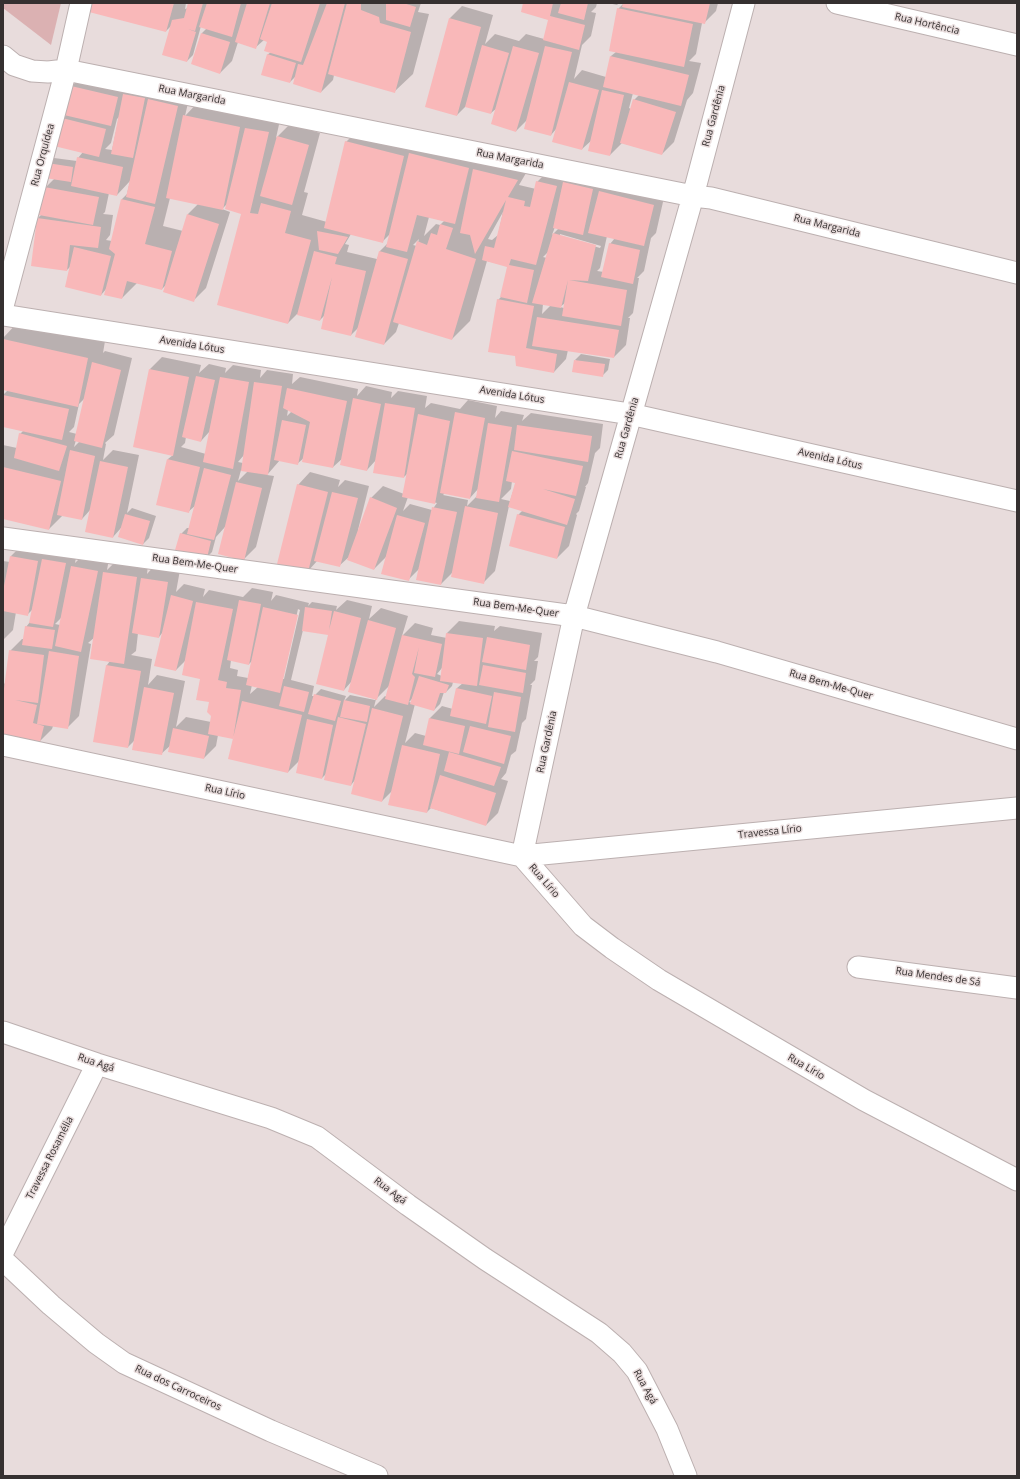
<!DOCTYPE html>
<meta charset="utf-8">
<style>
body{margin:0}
#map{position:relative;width:1020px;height:1479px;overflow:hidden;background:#e8dcdc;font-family:"Open Sans",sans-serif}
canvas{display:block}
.frame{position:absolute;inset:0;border:4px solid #353030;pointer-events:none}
</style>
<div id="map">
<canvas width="1020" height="1479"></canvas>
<div class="frame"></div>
</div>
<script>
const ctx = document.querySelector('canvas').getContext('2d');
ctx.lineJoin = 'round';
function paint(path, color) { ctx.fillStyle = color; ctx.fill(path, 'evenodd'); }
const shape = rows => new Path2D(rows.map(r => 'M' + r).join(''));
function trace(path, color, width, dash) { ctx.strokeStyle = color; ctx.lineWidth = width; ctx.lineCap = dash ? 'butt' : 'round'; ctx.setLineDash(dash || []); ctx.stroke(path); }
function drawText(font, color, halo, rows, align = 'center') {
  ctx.font = font + ' "Open Sans",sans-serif'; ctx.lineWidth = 3; ctx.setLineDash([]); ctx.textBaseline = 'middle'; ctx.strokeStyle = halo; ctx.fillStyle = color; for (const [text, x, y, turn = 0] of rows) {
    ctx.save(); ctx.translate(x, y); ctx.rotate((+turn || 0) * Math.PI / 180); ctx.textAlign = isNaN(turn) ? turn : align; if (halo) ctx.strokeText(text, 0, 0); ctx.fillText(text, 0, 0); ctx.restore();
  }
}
const green = shape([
 [3,3,61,3,51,45,3,8]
]);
const shadow = shape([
 [92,3,186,3,185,9,188,8,189,3,421,3,418,12,429,14,413,74,395,91,334,75,333,80,321,92,296,76,290,82,267,55,271,52,269,41,264,40,256,47,238,42,232,61,220,73,193,64,202,33,207,28,201,26,193,55,187,61,172,25,166,31],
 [524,3,597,3,596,7,591,12,596,13,591,36,582,45,574,79,582,70,606,77,611,56,616,52,618,9,624,3,718,3,716,11,704,23,702,23,696,54,689,61,701,63,693,93,687,100,674,142,662,154,622,143,610,155,592,140,582,149,557,128,551,135,528,119,516,131,497,108,491,113,466,106,457,115,450,18,462,6,493,15,485,44,495,34,519,41,526,34,544,39,549,19],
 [633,93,639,95,634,100,631,109,629,108],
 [608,3,619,3,617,5],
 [84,74,190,94,185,116,202,98,280,120,276,138,290,124,320,133,304,192,308,193,302,215,327,222,346,142,364,124,529,168,519,185,536,189,537,182,549,170,605,178,602,189,612,180,665,193,656,233,651,238,644,271,637,278,639,278,633,313,628,318,630,318,626,345,614,357,568,350,566,359,554,372,516,356,498,300,502,296,508,266,487,261,470,321,452,339,399,323,396,332,384,344,358,328,351,335,325,315,320,320,297,314,288,323,242,214,227,204,222,209,230,212,206,288,194,300,166,285,162,289,137,283,122,298,107,288,101,295,71,266,67,270,38,218,42,214,45,188,55,178,48,164,54,158,77,161,78,158,83,152,63,118,67,114,72,86],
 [119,117,112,150,105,149,111,143,117,119],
 [130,181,127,194,122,199,112,241,106,240,110,235,113,215,103,214,105,212,109,193,117,195],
 [170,198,198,204,188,214,183,231,163,226],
 [503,212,498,235,492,240,488,239],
 [429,217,444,221,440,225,436,224,424,236],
 [555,227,559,228,552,235],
 [351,234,383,241,390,234,388,243,380,251,377,259,347,252,349,245,345,244],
 [560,234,601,246,600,248,560,236],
 [607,236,615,238,610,244,604,272,597,271,600,268],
 [419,239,417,246,413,245],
 [549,251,547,258,543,257],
 [565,303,564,308,560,307],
 [543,304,551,305,542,314],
 [19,321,105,341,103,353,105,351,132,358,114,435,105,443,106,444,103,460,113,450,139,455,127,513,132,508,156,516,149,538,143,544,121,528,113,537,91,509,82,519,63,515,49,529,3,518,3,445,17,448,20,434,23,431,3,426,3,395,8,390,3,389,3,338],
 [85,398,77,434,69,432,74,427,79,404],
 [76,440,80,441,74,447],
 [581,354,610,359,608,370,602,376,575,360],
 [162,357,201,365,199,373,209,364,226,368,225,373,233,365,261,370,260,378,267,370,293,374,292,384,300,377,358,389,357,396,366,386,392,392,391,398,398,391,427,396,425,408,431,403,460,409,468,400,497,406,495,418,501,411,524,415,522,421,531,413,603,424,600,448,595,453,588,483,585,487,586,487,579,511,576,514,577,515,569,546,557,558,518,515,523,510,509,506,495,571,483,583,453,572,441,584,419,569,408,580,387,556,374,569,350,556,339,566,318,560,308,571,298,485,310,472,340,480,338,487,345,480,369,486,358,530,359,531,371,498,383,486,404,494,408,473,404,477,376,460,367,470,343,458,333,467,305,457,297,464,280,460,267,475,274,476,256,547,244,559,225,527,216,537,212,552,207,557,181,534,187,528,190,528,196,505,188,512,157,504,168,459,173,455,150,369],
 [288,410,292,411,287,416],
 [210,431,206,454,181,447,185,443,186,437,201,441],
 [244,455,243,463,238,462],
 [241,470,248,471,238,481],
 [512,481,516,482,510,501,501,499,511,489],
 [478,489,477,496,467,506,468,500,443,495,445,493,470,498],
 [408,497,437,503,432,510,410,504,403,511],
 [23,544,77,552,75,563,84,554,109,559,107,570,116,561,148,565,147,574,154,566,180,570,176,592,184,584,205,589,203,597,209,590,243,597,252,588,273,592,271,601,276,595,309,603,308,606,312,602,337,606,336,610,347,600,372,606,369,619,381,608,408,616,402,636,415,623,433,628,431,635,447,638,447,633,459,621,495,626,494,631,500,626,542,633,538,657,534,661,538,661,535,680,530,685,532,685,526,719,522,723,516,751,511,755,506,773,501,779,508,781,498,813,486,825,431,808,427,812,393,790,382,801,355,780,351,785,326,774,322,778,300,760,288,772,235,735,232,738,218,735,216,746,204,758,171,745,161,754,136,739,128,747,94,741,107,665,110,661,95,637,88,643,91,644,79,716,67,728,53,726,52,729,40,741,3,733,3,684,6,683,10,651,22,639,24,639,26,627,30,622,33,609,27,615,16,612,13,630,3,640,3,561,10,562,11,556],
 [298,609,300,610,284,679,282,679],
 [62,617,60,625,55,624],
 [303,630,330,632,344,690,352,681,376,698,375,700,350,695,344,701,346,696,321,689,314,696,312,696,314,686,291,680],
 [163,632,176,670,186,660,201,678,210,701,212,716,211,722,186,717,176,727,185,681,157,675,148,685,152,659,131,655,136,651,138,633,159,637],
 [231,660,249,664,252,661,248,678,237,676,238,670,230,668],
 [442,668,442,676,437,674],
 [453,682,463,683,457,688,453,709,442,706,430,718,426,736,415,733,405,743,415,704,434,710,440,704,444,692,446,692,452,686],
 [252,685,258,687,250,694],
 [390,685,387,697,385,696,374,707,376,699],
 [414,697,412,703,409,702]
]);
const building = shape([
 [91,3,174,3,166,32,89,12],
 [188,3,203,3,195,31,188,29,196,32,187,62,162,55,172,20,184,18],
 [207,3,241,3,232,37,199,27],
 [247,3,270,3,256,49,235,42],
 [272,3,320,3,301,62,264,51,267,42,260,39],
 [327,3,345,3,321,93,293,84,298,64,303,65],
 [347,3,361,4,361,10,379,17,380,23,411,32,395,93,328,74],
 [386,3,403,3,416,7,410,27,386,20],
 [523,3,553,3,550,16,585,25,579,50,543,40,548,20,521,12],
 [561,3,588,3,584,20,558,13],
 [623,3,710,3,705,24,622,7],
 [617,8,693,24,684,67,609,51],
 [449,18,481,27,457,116,425,107],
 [201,33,230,42,220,74,191,64],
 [482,45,509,53,491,114,465,107],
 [513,46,539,53,516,132,491,124],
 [545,46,572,52,551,136,524,129],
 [267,54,296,63,290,83,261,75],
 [610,56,689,75,681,106,603,87],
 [569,82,599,90,582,150,552,142],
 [71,86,118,97,111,126,64,115],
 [602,90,624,95,610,156,588,151],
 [123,94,145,98,133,158,111,154],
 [148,99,178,106,155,204,126,197],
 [633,99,676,112,662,155,620,143],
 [183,115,240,127,223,210,166,198],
 [62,118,106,129,99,157,54,146],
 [245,128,269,132,250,213,258,214,261,203,291,211,285,233,311,240,288,324,217,305,241,214,225,209],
 [277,136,309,145,292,205,260,196],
 [345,141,404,156,383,243,324,228],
 [409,153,469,168,455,224,417,215,407,252,386,247],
 [77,157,123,167,117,196,71,186],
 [47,163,73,167,71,182,45,178],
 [473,169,518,180,508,197,525,201,524,206,530,207,536,181,557,186,536,265,511,259,509,265,534,270,527,303,500,297,507,267,482,260,485,246,494,248,506,200,475,254,470,235,460,233],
 [563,182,593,189,583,235,553,228],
 [44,187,99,197,93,225,39,215],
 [599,191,654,205,644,246,588,233],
 [121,199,155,207,145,244,172,251,162,290,127,281,122,299,104,295,115,254,109,249],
 [187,214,219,224,194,302,163,292],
 [37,218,101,227,98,248,70,245,67,271,31,266],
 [440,224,453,228,446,249,476,259,452,340,393,322,417,241,427,245,431,233,437,235],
 [317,231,348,237,338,254,319,250],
 [553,233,596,245,588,281,569,280,627,290,621,326,562,316,568,280,561,308,532,303],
 [609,243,640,250,633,284,601,277],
 [74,247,111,256,101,296,65,287],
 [314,251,337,257,335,264,366,271,351,336,321,329,332,277,320,321,297,315],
 [379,251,408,259,384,345,355,337],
 [497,299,534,306,526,348,557,354,554,373,516,366,515,356,488,352],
 [537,317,619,330,614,358,532,346],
 [3,339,88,358,78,407,3,390],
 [574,360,605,364,603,377,572,372],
 [92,362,121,370,102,448,74,441],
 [149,369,189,377,173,456,133,447],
 [196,376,215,380,201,442,182,437],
 [220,377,249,382,233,469,203,462],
 [254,382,282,386,268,475,241,471],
 [287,388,347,401,333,468,302,462,310,422,283,408],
 [3,395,69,409,62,440,3,427],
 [353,398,381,404,367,471,340,465],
 [385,403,415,408,404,478,373,473],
 [455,412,485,418,470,499,440,493],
 [418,414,450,421,435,504,402,497],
 [282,420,306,425,298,465,274,460],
 [488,423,512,427,499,502,476,498],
 [517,425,592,436,588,462,514,450],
 [19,433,67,446,59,471,14,458],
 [70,450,95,456,82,520,57,515],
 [512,451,583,466,576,496,543,489,575,499,567,525,508,507,515,483,506,481],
 [167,459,200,467,189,513,156,505],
 [100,461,128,467,113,538,85,532],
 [3,467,61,481,49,530,3,519],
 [204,468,231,475,214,540,187,534],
 [236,482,262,488,244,561,218,554],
 [297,484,328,492,308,572,277,564],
 [332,492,358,498,340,567,314,561],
 [370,497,397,508,374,570,347,560],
 [465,506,498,513,484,584,451,577],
 [432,507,457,512,441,585,416,580],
 [125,514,150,521,143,545,118,537],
 [517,514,565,527,557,559,509,546],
 [397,515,425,523,409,581,381,574],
 [180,533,211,541,207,558,175,550],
 [10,556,38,561,28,616,3,611,3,591],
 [42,559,66,563,53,627,29,623],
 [71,566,98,571,81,652,55,646],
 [103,572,137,577,124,664,90,659],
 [141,578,168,582,159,638,132,633],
 [171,595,193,601,176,671,154,666],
 [239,600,261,604,249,665,227,660],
 [196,602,233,609,218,680,227,682,226,688,241,690,233,739,208,734,211,716,207,712,209,702,196,700,200,679,182,675],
 [263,607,298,615,280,693,246,685],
 [305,607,332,611,329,630,334,611,361,618,344,691,316,684,328,635,302,631],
 [368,620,396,628,377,700,348,692],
 [25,626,55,630,52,649,22,645],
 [446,633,483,638,477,686,440,681],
 [402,635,442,644,435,677,414,673,419,647,412,674,415,677,408,705,385,699],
 [487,637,530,645,526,670,482,662],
 [9,650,44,655,38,703,15,700,37,705,33,723,44,726,40,742,3,734,3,696],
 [49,651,79,656,68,729,37,724],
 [106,665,141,671,128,748,93,742],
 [483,665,526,673,523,693,479,685],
 [419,676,449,685,446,693,440,693,434,711,410,704],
 [284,686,309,692,304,712,279,706],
 [144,687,174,693,162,755,132,750],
 [456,688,492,696,486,724,450,716],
 [494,692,521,697,515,732,488,727],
 [314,694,341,701,335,721,308,714],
 [344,700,370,706,367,722,340,717],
 [242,701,302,715,288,773,228,759],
 [372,708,403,716,382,802,351,794],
 [338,717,366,724,351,786,324,780],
 [429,718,465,726,459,754,423,745],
 [307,719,333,725,322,779,296,773],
 [470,726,511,736,504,764,463,752],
 [173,728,209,736,204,759,168,752],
 [402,745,440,754,427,813,388,805],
 [449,752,501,767,494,786,444,771],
 [440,775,496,793,486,826,430,808]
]);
const minor = shape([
 [744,3,693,196,574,616,522,856,1017,808],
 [837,3,1017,45],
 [3,56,14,65,32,71,48,72,66,70,693,196,711,198,1017,273],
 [3,306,66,70,81,3],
 [3,315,630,414,1017,501],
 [3,538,574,616,717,652,1017,739],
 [3,745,522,856,583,926,612,948,659,980,864,1100,1017,1180],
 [858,967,1017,988],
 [3,1032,97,1064,271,1118,317,1137,408,1205,485,1259,599,1333,622,1353,637,1371,667,1429,686,1476],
 [3,1252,97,1064],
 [3,1260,51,1305,96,1343,124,1363,271,1431,377,1476]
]);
const streetNames = [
 ["Rua Hortência",927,24,13],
 ["Rua Margarida",192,95,11],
 ["Rua Gardênia",714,116,-75],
 ["Rua Orquídea",43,155,-75],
 ["Rua Margarida",510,159,11],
 ["Rua Margarida",827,226,14],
 ["Avenida Lótus",192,345,9],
 ["Avenida Lótus",512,395,9],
 ["Rua Gardênia",627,428,-74],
 ["Avenida Lótus",830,459,13],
 ["Rua Bem-Me-Quer",195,564,8],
 ["Rua Bem-Me-Quer",516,608,8],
 ["Rua Bem-Me-Quer",831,685,16],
 ["Rua Gardênia",547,742,-78],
 ["Rua Lírio",225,792,12],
 ["Travessa Lírio",770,832,-6],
 ["Rua Lírio",544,881,49],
 ["Rua Mendes de Sá",938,977,8],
 ["Rua Agá",96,1063,18],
 ["Rua Lírio",806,1067,30],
 ["Travessa Rosamélia",50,1158,-63],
 ["Rua Agá",390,1191,37],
 ["Rua Agá",645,1387,61],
 ["Rua dos Carroceiros",178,1388,25]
];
paint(green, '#dbb1b2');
paint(shadow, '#0003');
paint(building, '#f9b8b9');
trace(minor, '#bcb0b0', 23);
trace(minor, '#fff', 21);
drawText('10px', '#353030', '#e8dcdc', streetNames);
</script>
